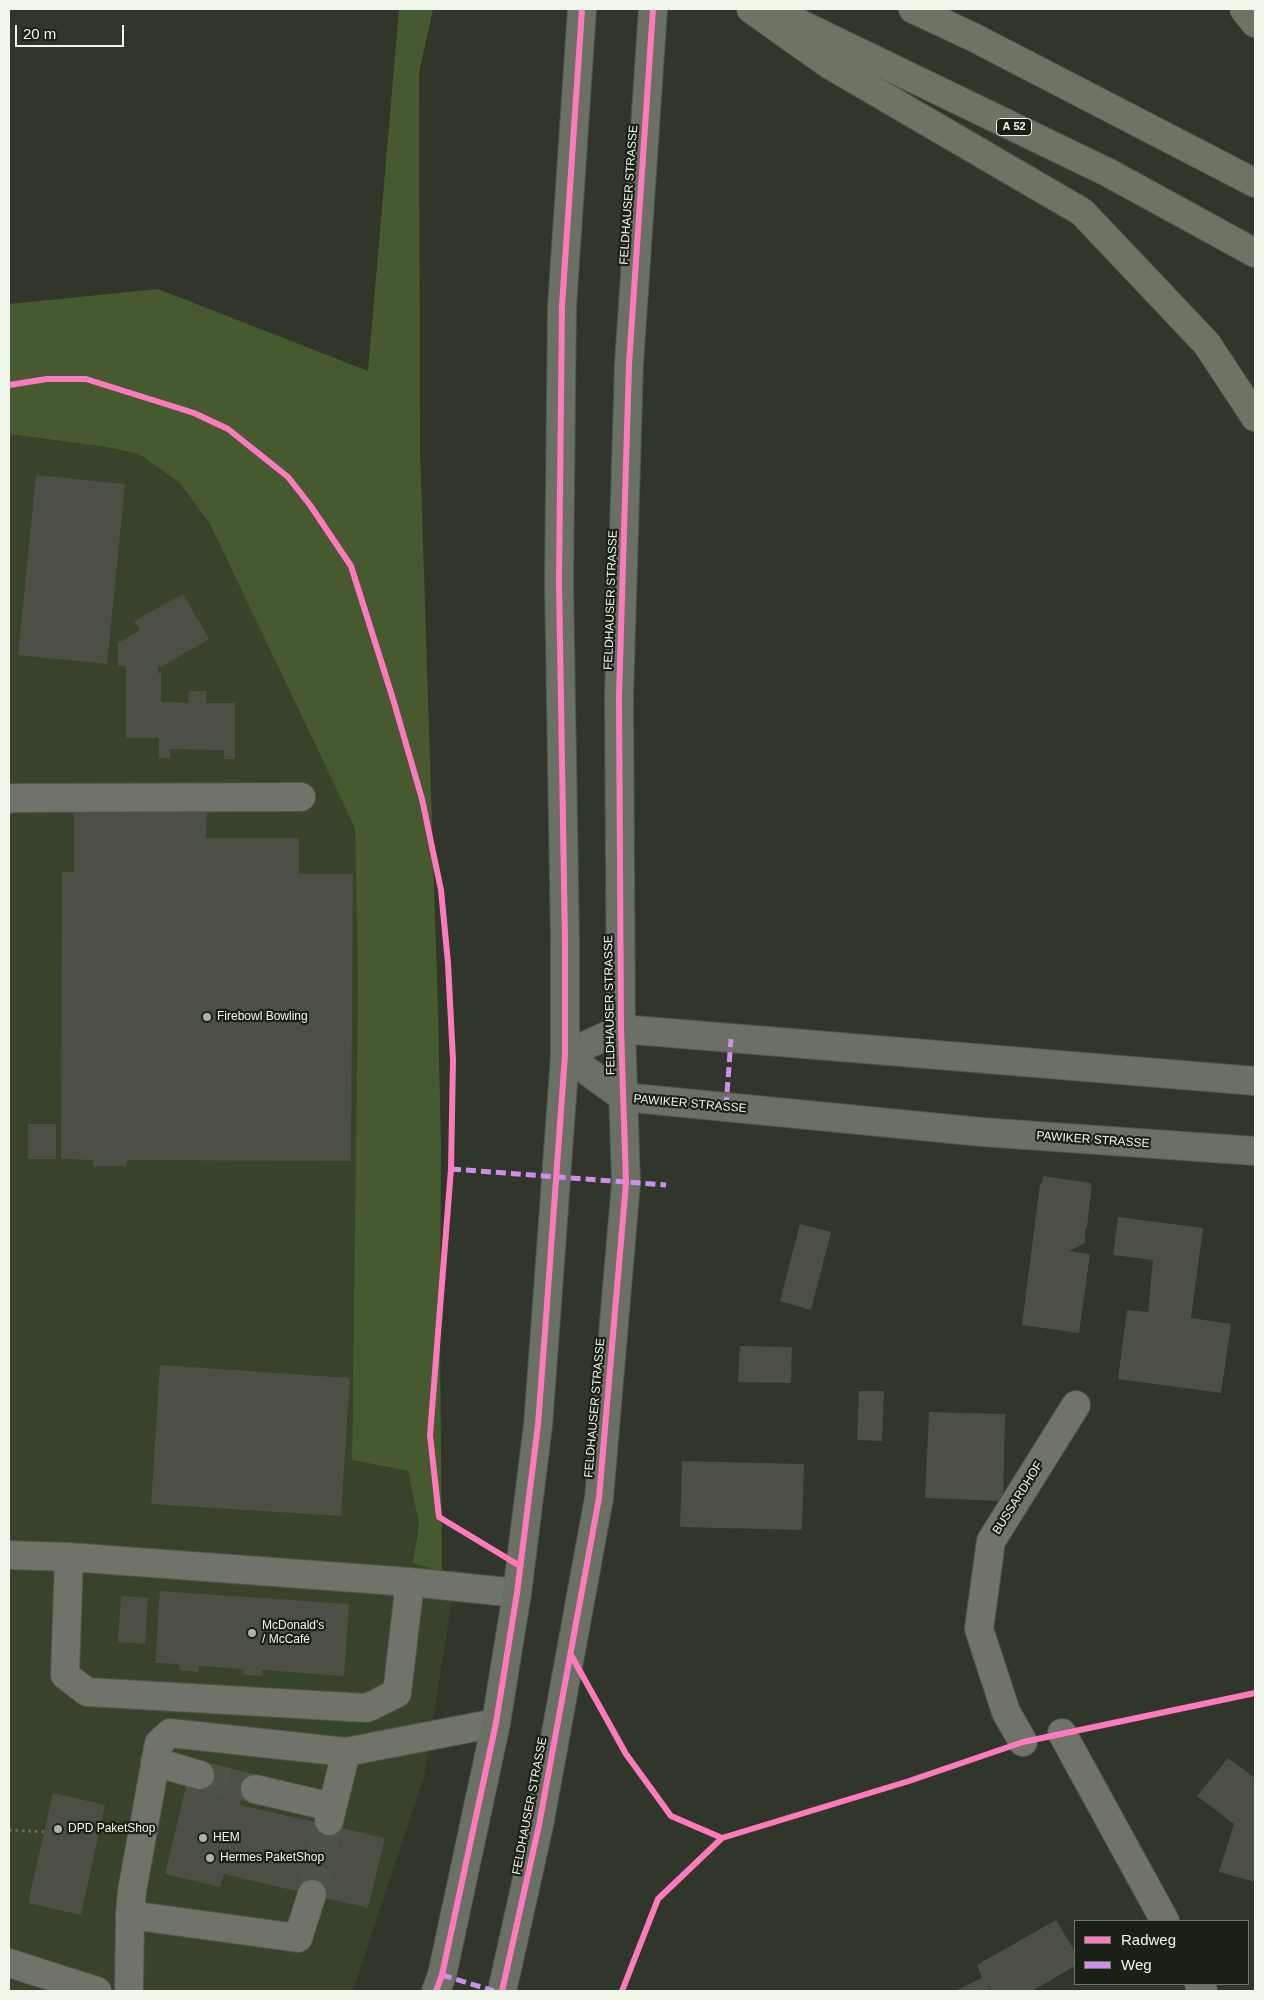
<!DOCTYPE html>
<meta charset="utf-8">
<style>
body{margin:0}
#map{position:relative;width:1264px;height:2000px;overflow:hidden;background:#30362a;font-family:Helvetica,sans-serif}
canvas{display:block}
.frame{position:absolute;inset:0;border:10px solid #f0f6e9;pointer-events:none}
.legend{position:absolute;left:1074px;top:1920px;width:175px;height:65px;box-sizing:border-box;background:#1b2017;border:1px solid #70766b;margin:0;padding:6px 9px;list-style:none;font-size:15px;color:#f0f6e9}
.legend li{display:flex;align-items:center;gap:10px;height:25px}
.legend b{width:25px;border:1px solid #70766b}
.scale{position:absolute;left:15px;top:25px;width:109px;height:22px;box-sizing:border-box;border:2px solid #f0f6e9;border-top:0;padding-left:6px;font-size:15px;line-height:18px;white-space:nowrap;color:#f0f6e9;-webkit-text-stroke:4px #1b2017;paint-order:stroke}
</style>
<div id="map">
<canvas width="1264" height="2000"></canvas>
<div class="frame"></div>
<ul class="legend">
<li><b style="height:6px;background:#fd7abc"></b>Radweg</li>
<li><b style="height:6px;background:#ce8fe9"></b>Weg</li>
</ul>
<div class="scale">20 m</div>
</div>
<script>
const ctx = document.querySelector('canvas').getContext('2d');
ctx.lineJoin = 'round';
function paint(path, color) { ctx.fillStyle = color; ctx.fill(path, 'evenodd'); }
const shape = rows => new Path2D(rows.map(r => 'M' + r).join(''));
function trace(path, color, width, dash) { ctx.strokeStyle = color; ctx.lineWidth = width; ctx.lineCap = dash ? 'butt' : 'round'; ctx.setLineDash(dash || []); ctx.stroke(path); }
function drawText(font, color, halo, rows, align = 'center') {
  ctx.font = font + ' Helvetica,sans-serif'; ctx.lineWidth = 4.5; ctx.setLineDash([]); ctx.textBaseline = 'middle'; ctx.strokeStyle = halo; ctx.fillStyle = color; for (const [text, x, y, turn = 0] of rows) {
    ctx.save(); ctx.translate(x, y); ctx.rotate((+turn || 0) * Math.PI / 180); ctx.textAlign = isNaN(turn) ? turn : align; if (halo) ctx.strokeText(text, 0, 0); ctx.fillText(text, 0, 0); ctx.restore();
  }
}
const built = shape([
 [9,434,106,447,139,454,179,482,210,524,355,828,358,981,352,1460,408,1471,419,1524,416,1539,442,1572,457,1569,424,1777,353,1991,9,1991]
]);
const green = shape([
 [399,9,433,9,419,73,420,449,438,1011,441,1148,440,1337,442,1572,413,1563,419,1524,408,1471,352,1460,358,981,355,828,210,524,179,482,139,454,106,447,9,434,9,304,158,289,368,371]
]);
const building = shape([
 [36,475,125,484,107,664,18,655],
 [183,594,209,639,161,667,158,666,158,673,161,673,161,702,188,703,189,691,206,691,206,703,235,703,235,759,224,759,224,750,170,749,170,758,159,758,159,738,126,738,126,666,118,666,118,643,140,630,134,621],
 [74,809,207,810,206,838,299,838,299,874,353,874,351,1161,127,1160,126,1166,93,1166,93,1160,61,1159,62,872,74,872],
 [28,1124,56,1124,56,1159,28,1159],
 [1043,1176,1091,1183,1091,1198,1090,1199,1087,1228,1085,1229,1085,1243,1069,1251,1090,1254,1079,1333,1022,1325,1040,1184,1042,1183],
 [1118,1217,1203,1228,1191,1318,1231,1324,1221,1393,1118,1379,1127,1310,1148,1312,1153,1260,1113,1255],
 [800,1224,831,1232,811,1310,780,1301],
 [740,1346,792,1347,791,1383,738,1382],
 [160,1365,350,1378,341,1516,151,1504],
 [859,1391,884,1391,882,1441,857,1440],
 [929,1412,1005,1414,1003,1501,925,1498],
 [682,1461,804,1464,802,1530,680,1527],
 [160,1591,349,1604,344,1676,262,1670,263,1676,243,1675,244,1669,199,1666,198,1672,179,1670,179,1664,155,1663],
 [121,1596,148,1598,145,1644,118,1642],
 [1228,1758,1255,1778,1255,1882,1219,1872,1234,1824,1197,1796],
 [203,1762,258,1775,252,1803,241,1800,240,1805,385,1838,368,1908,224,1874,220,1887,165,1874,186,1786,196,1789],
 [53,1793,105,1805,81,1915,28,1903],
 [1056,1920,1075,1951,1075,1966,1032,1991,992,1991,985,1979,991,1991,955,1991,982,1978,977,1965]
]);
const minorTunnel = shape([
 [200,1775,255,1789],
 [312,1894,329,1821]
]);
const path = shape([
 [9,1830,44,1832]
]);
const minor = shape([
 [9,799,14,798,301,797],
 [9,1555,69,1557],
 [410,1582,397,1693,367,1708,87,1692,65,1675,69,1557,410,1582,517,1593],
 [1062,1733,1165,1921],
 [1023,1742,1006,1712,979,1629,991,1541,1076,1405],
 [155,1762,200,1775],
 [255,1789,332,1807],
 [329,1821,346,1752,496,1723],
 [130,1915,132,1891,159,1743,170,1733,346,1752],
 [9,1963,97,1991],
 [1199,1984,1203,1991],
 [129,1991,130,1915,298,1938,312,1894]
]);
const major = shape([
 [565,1055,623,1097,982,1132,1255,1151],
 [565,1055,621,1029,1255,1081],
 [436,1991,442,1975,496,1723,517,1593,538,1425,546,1318,565,1055,565,942,559,581,562,306,582,9],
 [502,1991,539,1825,599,1498,626,1183,621,1029,619,696,629,364,653,9]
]);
const highway = shape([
 [751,9,830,65,1082,212,1207,344,1255,417],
 [913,9,973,37,1255,183],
 [1244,9,1255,23],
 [784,16,1109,173,1255,253]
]);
const quiet = shape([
 [726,1107,731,1039],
 [451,1169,666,1185],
 [442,1975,494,1991]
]);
const cycleway = shape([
 [9,385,47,379,86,379,194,413,228,429,288,477,310,505,351,566,393,699,422,799,441,890,448,963,453,1060,451,1169,430,1435,439,1517,520,1566],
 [571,1655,626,1754,671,1816,722,1838],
 [436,1991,442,1975,496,1723,517,1593,538,1425,546,1318,565,1055,565,942,559,581,562,306,582,9],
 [502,1991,539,1825,599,1498,626,1183,621,1029,619,696,629,364,653,9],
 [622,1991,658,1899,722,1838,909,1781,1023,1742,1255,1693]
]);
const markers = [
 [207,1017,5,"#adb3a6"],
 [252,1633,5,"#adb3a6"],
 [58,1829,5,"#adb3a6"],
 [203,1838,5,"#adb3a6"],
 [210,1858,5,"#adb3a6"]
];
const shields = [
 [1014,127,35]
];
const shieldNames = [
 ["A 52",1014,127]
];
const streetNames = [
 ["FELDHAUSER STRASSE",629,195,-86],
 ["FELDHAUSER STRASSE",611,600,-88],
 ["FELDHAUSER STRASSE",610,1005,-91],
 ["PAWIKER STRASSE",690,1104,5],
 ["PAWIKER STRASSE",1093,1140,4],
 ["FELDHAUSER STRASSE",595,1408,-85],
 ["BUSSARDHOF",1018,1498,-58],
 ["FELDHAUSER STRASSE",530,1806,-79]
];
const poiNames = [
 ["Firebowl Bowling",217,1017],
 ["McDonald's",262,1626],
 ["/ McCafé",262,1640],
 ["DPD PaketShop",68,1829],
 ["HEM",213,1838],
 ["Hermes PaketShop",220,1858]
];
paint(built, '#37432a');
paint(green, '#475a2f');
paint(building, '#4b4f46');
trace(minorTunnel, '#4d5347', 28, [28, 14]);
trace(minor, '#50554b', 30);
trace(major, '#50554b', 30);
trace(highway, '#50554b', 30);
trace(path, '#676c63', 3, [2.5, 4]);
trace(minor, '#6f736a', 28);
trace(major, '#6a7063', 28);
trace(highway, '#6c7464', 28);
trace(quiet, '#ce8fe9', 5, [10, 5]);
trace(cycleway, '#fd7abc', 6);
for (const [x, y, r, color] of markers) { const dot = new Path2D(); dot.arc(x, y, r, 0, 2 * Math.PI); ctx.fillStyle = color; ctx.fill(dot); trace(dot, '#1b2017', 2); }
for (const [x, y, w] of shields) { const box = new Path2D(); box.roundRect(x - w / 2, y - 8.5, w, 17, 4); ctx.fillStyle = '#1b2017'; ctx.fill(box); trace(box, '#f0f6e9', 1); }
drawText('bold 11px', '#f0f6e9', null, shieldNames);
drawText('12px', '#f0f6e9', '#1b2017', streetNames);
drawText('12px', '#f0f6e9', '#1b2017', poiNames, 'left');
</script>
